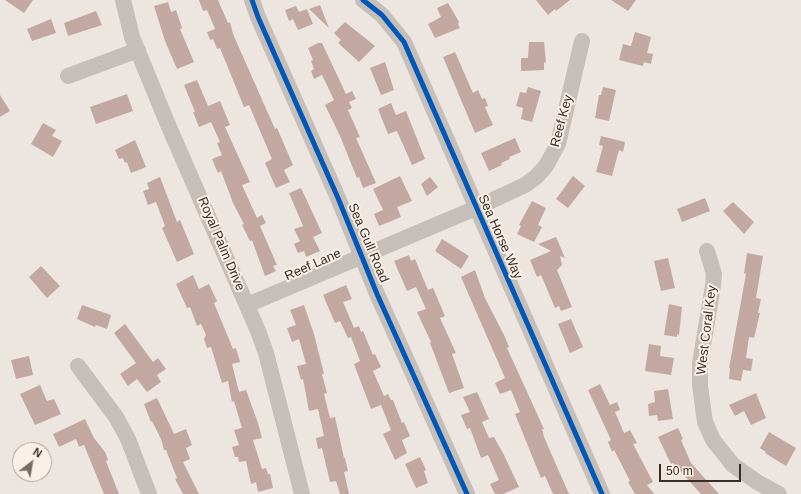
<!DOCTYPE html>
<style>
body{margin:0}
#map{position:relative;width:801px;height:494px;overflow:hidden;background:#ede6e0;font-family:Helvetica,sans-serif}
canvas{display:block}
.north{position:absolute;left:12px;top:442px;width:40px;height:40px;box-sizing:border-box;background:#faf0e7;border:1px solid #aca19a;border-radius:50%;rotate:31deg;font-size:11px;font-weight:700;line-height:16px;text-align:center;color:#372b27}
.north::after{content:'';display:block;margin:auto;width:14px;height:18px;background:#776c68;clip-path:polygon(50% 0,100% 100%,50% 72%,0 100%)}
.scale{position:absolute;left:659px;top:464px;width:82px;height:18px;box-sizing:border-box;border:2px solid #372b27;border-top:0;padding-left:5px;font-size:12px;line-height:14px;white-space:nowrap;color:#372b27;-webkit-text-stroke:3px #faf0e7;paint-order:stroke}
</style>
<div id="map">
<canvas width="801" height="494"></canvas>
<div class="north">N</div>
<div class="scale">50 m</div>
</div>
<script>
const ctx = document.querySelector('canvas').getContext('2d');
ctx.lineJoin = 'round';
function paint(path, color) { ctx.fillStyle = color; ctx.fill(path, 'evenodd'); }
const shape = rows => new Path2D(rows.map(r => 'M' + r).join(''));
function trace(path, color, width, dash) { ctx.strokeStyle = color; ctx.lineWidth = width; ctx.lineCap = dash ? 'butt' : 'round'; ctx.setLineDash(dash || []); ctx.stroke(path); }
function drawText(font, color, halo, rows, align = 'center') {
  ctx.font = font + ' Helvetica,sans-serif'; ctx.lineWidth = 4; ctx.setLineDash([]); ctx.textBaseline = 'middle'; ctx.strokeStyle = halo; ctx.fillStyle = color; for (const [text, x, y, turn = 0] of rows) {
    ctx.save(); ctx.translate(x, y); ctx.rotate((+turn || 0) * Math.PI / 180); ctx.textAlign = isNaN(turn) ? turn : align; if (halo) ctx.strokeText(text, 0, 0); ctx.fillText(text, 0, 0); ctx.restore();
  }
}
const building = shape([
 [5,0,33,0,24,13],
 [199,0,218,0,228,23,230,22,233,34,267,111,275,129,277,128,293,165,284,170,290,182,276,188,265,163,272,159,249,105,244,107,220,48,217,49,213,39,210,40,207,32,215,29,207,10,203,11],
 [536,0,570,0,556,11,555,9,548,15],
 [611,0,636,0,628,11],
 [168,2,171,12,176,10,182,28,180,29,194,62,177,69,165,41,154,6],
 [448,3,459,22,458,24,460,28,435,38,428,24,441,17,437,8],
 [320,5,329,28,309,9],
 [296,6,299,12,307,9,313,24,298,30,293,19,289,21,285,10],
 [96,11,102,25,68,36,64,23],
 [51,19,56,33,32,41,27,29],
 [345,22,375,46,359,62,338,43,341,40,334,33],
 [635,32,651,37,647,53,653,54,651,64,644,62,643,66,619,60,623,44,631,46],
 [529,42,544,42,546,62,544,63,544,70,521,71,521,58,528,58],
 [318,43,322,43,346,94,352,91,356,99,349,102,352,108,348,110,360,137,356,138,376,183,363,188,359,177,357,178,340,136,325,105,334,100,322,75,314,79,311,71,314,69,311,61,313,60,308,48],
 [455,52,473,93,478,90,482,99,485,98,488,106,485,107,493,125,475,133,443,57],
 [385,62,394,90,381,95,370,68],
 [197,80,208,106,220,101,230,125,225,127,250,182,242,185,257,218,262,215,266,223,260,226,277,265,273,266,276,271,265,276,252,240,250,241,242,225,244,224,233,203,221,171,218,173,212,159,222,155,217,143,220,142,211,122,199,127,193,112,195,112,184,85],
 [528,87,541,91,532,122,521,119,523,108,516,106,520,92,526,93],
 [603,87,616,90,609,121,595,118,599,95,601,95],
 [127,94,133,111,96,124,90,107],
 [0,95,10,111,0,117],
 [391,103,396,115,406,111,425,159,412,165,397,131,388,134,378,109],
 [43,123,56,130,52,136,62,141,53,157,31,144],
 [601,136,625,142,623,152,619,150,612,176,596,172,603,146,599,145],
 [515,138,521,152,509,157,510,159,501,163,502,165,489,171,481,153],
 [135,140,146,167,131,173,127,162,125,163,123,158,119,159,115,150],
 [400,176,412,201,397,207,401,217,379,226,374,214,383,210,373,189],
 [573,176,585,186,568,208,556,199],
 [160,177,177,222,180,220,194,254,177,262,162,228,165,226,156,202,148,205,143,191,149,189,147,183],
 [430,177,438,187,427,196,421,184],
 [301,188,322,233,313,237,320,251,306,257,304,251,298,253,294,244,300,241,294,229,303,226,289,193],
 [705,198,710,211,682,222,677,209],
 [532,201,546,208,538,225,542,227,534,242,517,234,521,226,519,225],
 [733,202,754,222,744,234,723,211],
 [556,237,565,258,560,256,562,265,557,270,572,307,561,311,559,306,555,308,541,275,537,277,530,260,551,251,538,244],
 [442,239,469,256,461,269,435,251],
 [747,253,763,256,756,298,761,299,758,313,760,313,754,338,749,337,746,358,753,359,751,371,743,370,741,381,729,379,730,368,729,368,746,274,744,273],
 [409,255,411,261,415,259,428,290,433,288,445,316,440,318,456,353,452,354,464,388,449,393,430,343,431,342,417,312,426,309,416,287,407,291,394,261],
 [668,258,675,288,661,291,654,261],
 [41,266,60,286,47,298,29,277],
 [475,270,485,298,505,337,509,347,507,348,544,429,542,429,544,437,569,494,553,494,545,476,541,478,515,414,520,412,511,390,500,394,495,383,505,378,461,277],
 [193,275,199,289,209,284,217,301,214,303,233,349,236,348,240,362,232,364,239,392,246,390,258,423,262,438,253,440,262,469,266,468,268,474,270,474,273,488,258,492,256,482,251,484,246,461,239,462,238,457,235,457,232,447,239,445,234,430,242,428,234,401,232,402,228,381,222,383,211,347,207,348,204,339,206,335,201,324,197,326,190,307,187,308,176,284],
 [346,285,352,299,343,302,354,328,359,326,361,332,363,331,373,355,375,354,381,367,373,371,384,396,388,394,391,400,393,400,402,423,404,422,410,436,402,440,407,453,395,460,383,434,391,430,381,405,371,409,354,364,360,361,351,337,348,338,340,321,335,323,323,295],
 [669,304,682,307,679,335,677,334,677,337,664,335],
 [82,305,111,315,107,329,96,325,95,327,77,319],
 [304,305,314,334,324,374,322,374,327,393,324,394,330,418,335,417,344,458,345,458,348,471,344,472,349,494,340,494,336,481,330,482,322,448,318,449,316,438,324,436,318,409,309,411,303,379,301,380,297,366,306,364,299,339,292,342,287,328,296,325,290,310],
 [571,319,583,347,570,353,558,324],
 [125,324,153,362,158,358,166,369,157,375,161,382,147,392,137,379,128,386,120,374,136,363,114,333],
 [649,344,661,346,660,356,674,358,671,375,645,371],
 [29,356,33,375,16,379,11,360],
 [600,384,610,405,617,402,620,410,615,412,624,433,630,430,637,443,633,444,653,482,647,485,654,494,635,494,628,482,630,481,614,450,612,452,608,442,611,440,588,390],
 [40,385,47,401,54,399,61,414,35,425,20,394],
 [668,389,673,419,658,421,657,415,649,416,648,404,655,402,654,391],
 [477,392,489,419,482,422,489,438,494,437,504,455,519,487,503,494,495,494,490,484,499,480,488,455,481,458,470,428,467,429,461,415,470,412,463,397],
 [756,393,766,418,751,425,744,411,735,416,729,405],
 [157,398,174,434,186,429,192,445,186,448,190,459,183,462,199,494,183,494,175,479,177,478,166,450,164,450,161,439,152,421,151,422,144,404],
 [85,419,94,438,105,452,108,460,106,461,119,494,104,494,84,445,79,447,76,439,59,447,53,434],
 [678,428,683,439,681,440,691,463,719,494,701,494,673,463,671,464,658,437],
 [769,432,796,448,786,466,765,453,766,452,760,448],
 [420,457,426,470,424,471,428,483,416,488,405,464]
]);
const minor = shape([
 [123,0,132,37,169,127,258,331,266,353,302,494],
 [252,0,258,17,338,198,377,294,467,494],
 [363,0,382,15,404,42,602,494],
 [68,76,138,50],
 [707,251,714,274,713,286,700,363,700,386,705,422,713,440,733,465,757,482,779,494],
 [247,305,476,208,525,185,536,177,546,166,558,144,582,41],
 [78,366,116,417,128,439,149,494]
]);
const cycleway = shape([
 [252,0,258,17,338,198,377,294,467,494],
 [363,0,382,15,404,42,602,494]
]);
const streetNames = [
 ["Reef Key",562,121,-75],
 ["Sea Horse Way",500,237,66],
 ["Sea Gull Road",368,243,67],
 ["Royal Palm Drive",221,244,67],
 ["Reef Lane",313,265,-24],
 ["West Coral Key",707,330,-83]
];
paint(building, '#c2a8a1');
trace(minor, '#c6beb8', 16);
trace(cycleway, '#0057b8', 5);
drawText('13px', '#372b27', '#faf0e7', streetNames);
</script>
